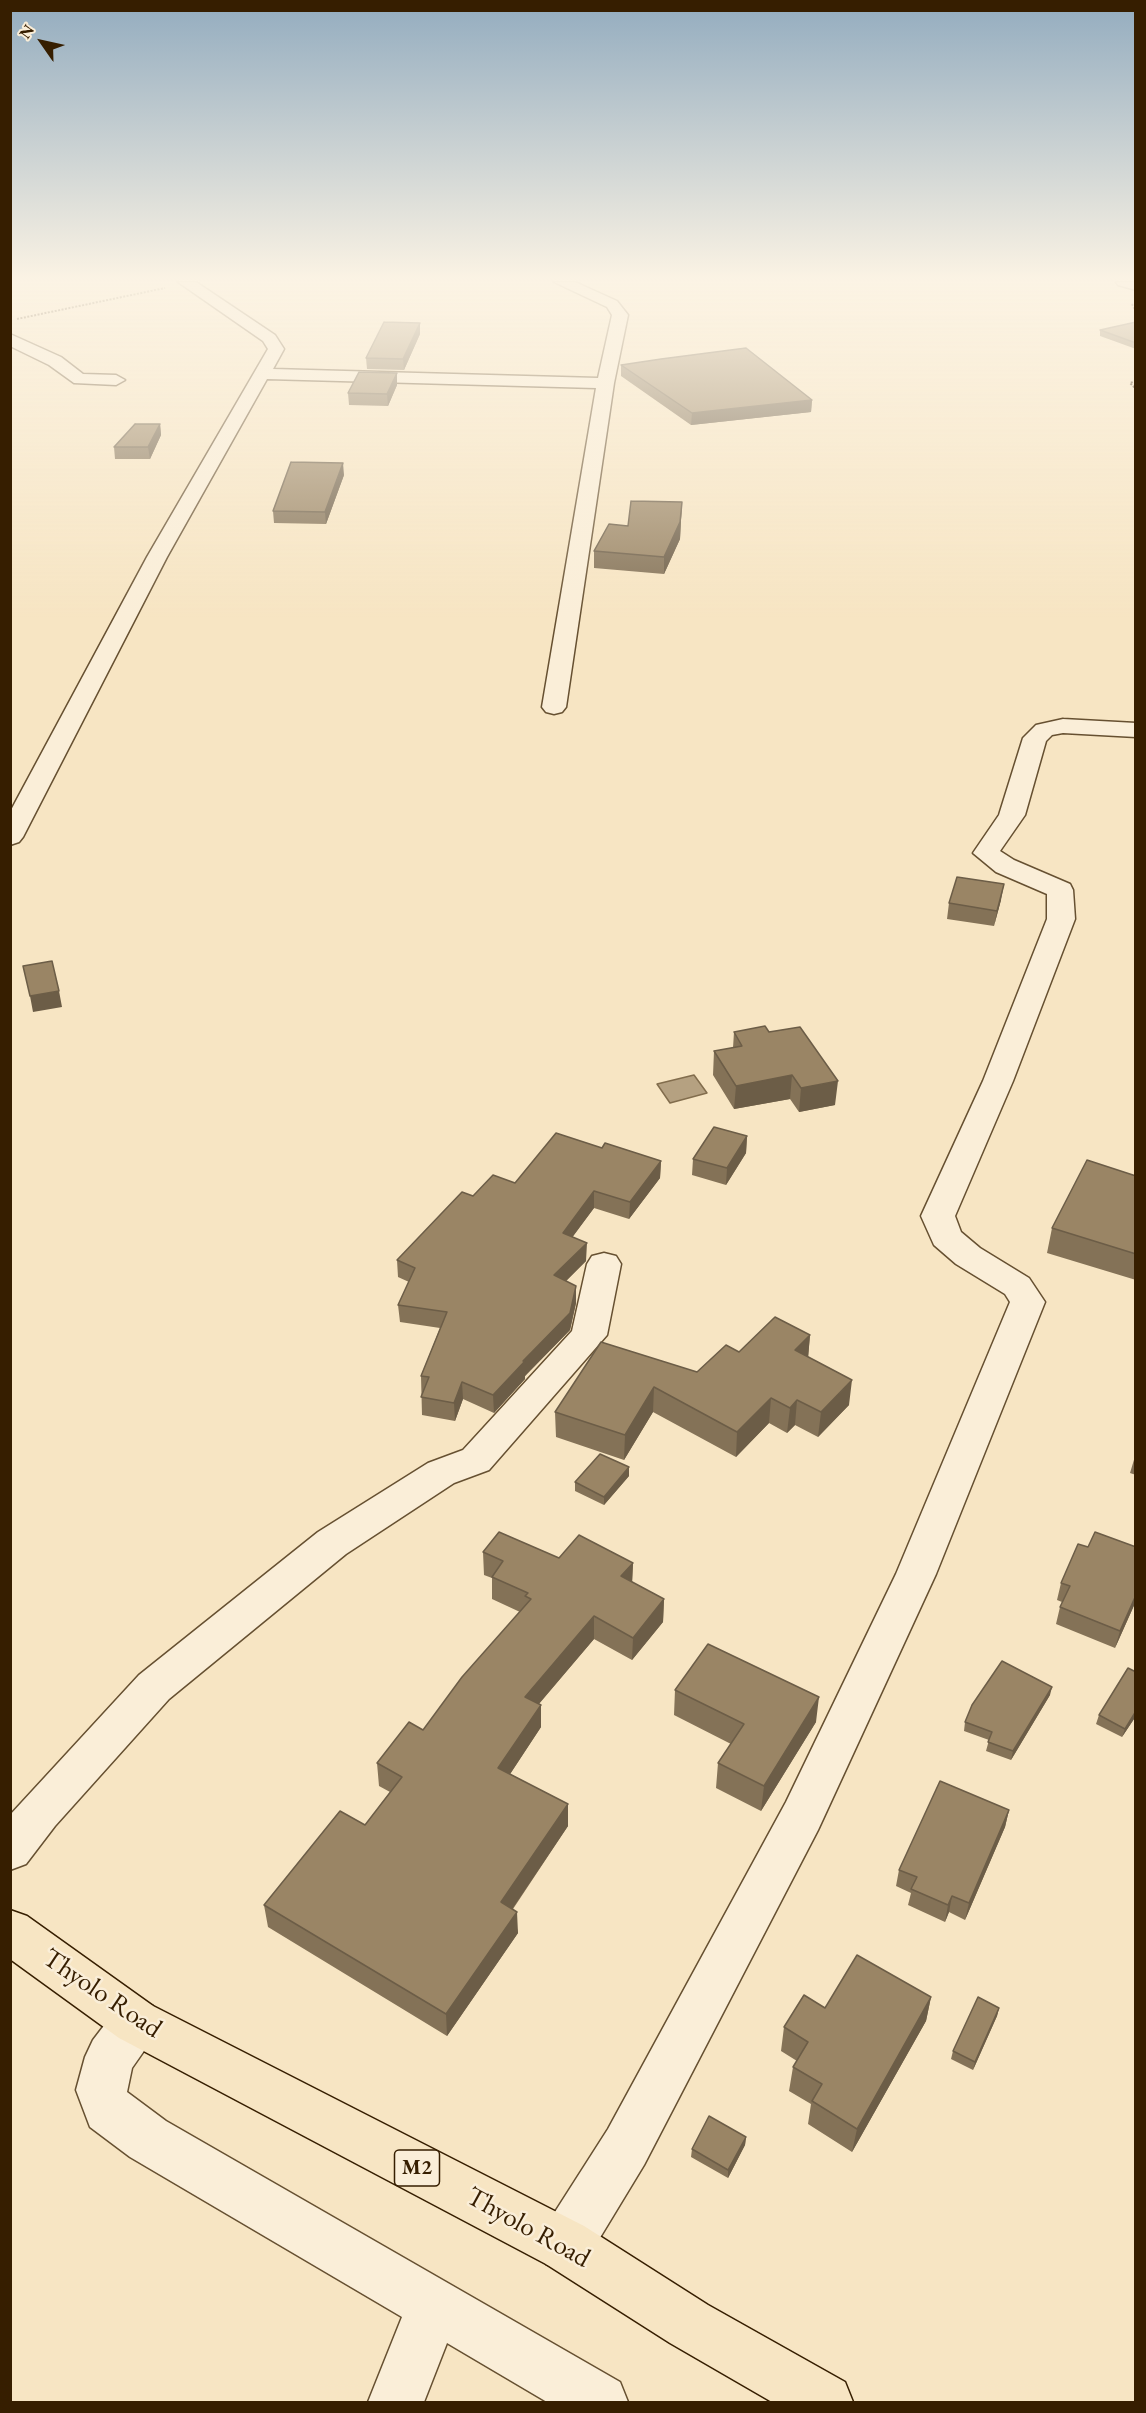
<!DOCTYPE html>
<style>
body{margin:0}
#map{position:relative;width:1146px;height:2413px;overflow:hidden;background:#f7e5c3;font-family:"EB Garamond",serif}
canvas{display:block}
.frame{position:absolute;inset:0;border:12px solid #361e00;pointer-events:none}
.north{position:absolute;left:12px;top:12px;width:60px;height:60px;-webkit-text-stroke:4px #faeed8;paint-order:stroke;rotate:304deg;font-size:16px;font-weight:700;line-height:24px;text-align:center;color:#361e00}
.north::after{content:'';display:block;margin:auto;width:21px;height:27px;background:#361e00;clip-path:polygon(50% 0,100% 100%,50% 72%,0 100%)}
</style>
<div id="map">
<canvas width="1146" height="2413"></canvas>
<div class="frame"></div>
<div class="north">N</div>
</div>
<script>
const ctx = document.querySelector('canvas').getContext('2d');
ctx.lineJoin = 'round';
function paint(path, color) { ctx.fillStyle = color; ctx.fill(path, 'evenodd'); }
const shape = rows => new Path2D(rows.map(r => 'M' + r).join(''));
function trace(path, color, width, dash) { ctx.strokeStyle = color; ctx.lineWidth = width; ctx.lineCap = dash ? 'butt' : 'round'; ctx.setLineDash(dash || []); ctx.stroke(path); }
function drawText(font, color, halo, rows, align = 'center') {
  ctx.font = font + ' "EB Garamond",serif'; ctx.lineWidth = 5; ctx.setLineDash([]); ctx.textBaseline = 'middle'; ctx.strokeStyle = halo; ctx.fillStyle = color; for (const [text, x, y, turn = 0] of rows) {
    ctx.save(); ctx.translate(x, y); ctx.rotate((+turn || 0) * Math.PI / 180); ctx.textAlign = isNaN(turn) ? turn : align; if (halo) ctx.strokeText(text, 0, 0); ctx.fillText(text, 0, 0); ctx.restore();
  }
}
const water = shape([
 [694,1075,707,1093,670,1103,657,1084,694,1075]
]);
const path = shape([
 [1132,304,1136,312],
 [17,319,165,288],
 [1136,381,1130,383,1136,389]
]);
const minor = shape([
 [178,282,196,282,275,335,284,349,273,369,598,378,612,315,607,307,554,282,575,282,617,301,628,315,614,383,566,707,562,712,554,714,546,712,542,707,596,388,267,379,167,557,23,837,19,842,10,845,10,812,147,557,268,349,263,341,178,282],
 [1116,282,1136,282,1136,290,1118,285,1116,282],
 [10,334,61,357,83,374,116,375,125,380,116,385,74,383,49,365,10,346,10,334],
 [1063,719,1136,723,1136,737,1063,733,1052,735,1046,741,1025,815,1000,851,1014,860,1070,884,1073,890,1075,919,1013,1081,955,1216,961,1232,980,1248,1029,1278,1045,1302,936,1574,818,1830,644,2165,584,2264,565,2272,546,2264,538,2245,546,2226,608,2129,786,1802,896,1574,1010,1302,1005,1294,956,1264,934,1245,921,1216,983,1081,1047,919,1047,894,996,872,973,853,999,815,1023,738,1036,725,1063,719],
 [604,1253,616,1256,621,1264,607,1335,489,1470,454,1483,346,1554,169,1699,55,1826,26,1864,10,1870,10,1815,139,1675,318,1532,428,1463,463,1450,572,1331,587,1264,592,1256,604,1253],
 [136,1999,153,2006,160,2022,153,2038,132,2068,127,2092,166,2121,620,2382,628,2402,547,2402,447,2343,424,2402,368,2402,402,2317,130,2157,90,2127,76,2090,85,2057,93,2040,119,2006,136,1999]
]);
const highway = shape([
 [10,1910,27,1916,153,2006,584,2226,708,2305,845,2382,853,2402,772,2402,670,2343,546,2264,119,2038,10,1959,10,1910]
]);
const wall = shape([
 [1136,322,1136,349,1100,336,1100,330],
 [420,323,420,334,404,370,367,369,366,358],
 [621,365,812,400,811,412,691,425,621,376],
 [397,373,397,385,388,406,349,405,348,393],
 [160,424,161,435,150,459,115,459,114,447],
 [344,475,326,524,274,523,273,511],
 [682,502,680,539,664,574,594,568,594,551,628,526],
 [1001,900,994,926,947,919,949,903],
 [734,1032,769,1032,835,1105,799,1112,790,1099,734,1109,713,1075,714,1051,733,1048],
 [747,1136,746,1153,726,1185,692,1175,693,1159],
 [602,1148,661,1161,660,1178,629,1219,594,1208,572,1237,586,1261,566,1281,576,1303,570,1330,525,1376,525,1379,494,1413,463,1399,455,1421,422,1415,421,1376,440,1328,400,1322,398,1305,409,1282,398,1277,397,1260,473,1196,515,1183],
 [1136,1176,1136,1280,1047,1253,1052,1228],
 [810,1335,808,1357,849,1405,818,1437,795,1425,787,1433,769,1423,736,1457,653,1412,624,1460,556,1437,555,1412,697,1372,739,1352],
 [1136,1453,1136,1475,1130,1473],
 [629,1476,604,1505,575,1491,575,1482],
 [483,1552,633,1563,632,1582,664,1599,663,1622,632,1660,594,1639,539,1704,541,1705,541,1727,510,1774,568,1804,568,1826,513,1909,518,1933,447,2036,268,1927,264,1905,365,1825,390,1792,379,1786,377,1763,423,1730,520,1612,492,1599,492,1578,484,1575],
 [1061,1583,1136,1601,1115,1648,1056,1624,1060,1607,1062,1602,1057,1600],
 [675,1690,816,1722,761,1811,716,1788,718,1763,731,1744,674,1715],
 [1050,1695,1011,1760,986,1751,989,1740,964,1731,965,1722],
 [1099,1715,1136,1716,1122,1737,1096,1724],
 [1009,1810,1005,1827,965,1920,949,1912,945,1922,908,1905,911,1893,896,1886,899,1870],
 [931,1997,926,2021,852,2152,808,2124,811,2104,789,2091,793,2067,797,2061,781,2051,784,2027,825,2008],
 [999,2008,997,2016,973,2070,951,2059,953,2051],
 [746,2137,745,2145,728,2178,691,2157,692,2149]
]);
const shadedWall = shape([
 [420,323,420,334,404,370,403,359],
 [397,373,397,385,388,406,387,394],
 [812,400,811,412,691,425,692,413],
 [160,424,161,435,150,459,148,447],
 [343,463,344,475,326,524,325,512],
 [682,502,680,539,664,574,664,557],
 [1004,884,1001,900,994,926,997,911],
 [59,991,62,1007,33,1012,30,996],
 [792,1075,790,1099,734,1109,736,1086],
 [838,1081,835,1105,799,1112,801,1088],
 [747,1136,746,1153,726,1185,727,1168],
 [661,1161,660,1178,629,1219,630,1202],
 [594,1191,594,1208,563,1250,563,1233],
 [587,1243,586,1261,554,1293,554,1275],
 [576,1286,576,1303,570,1330,525,1376,525,1379,494,1413,493,1395,523,1361],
 [810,1335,808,1359,795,1350],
 [852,1380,849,1405,818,1437,821,1412],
 [462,1382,463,1399,455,1421,454,1403],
 [654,1387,653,1412,624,1460,625,1435],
 [771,1398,769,1423,736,1457,737,1432],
 [797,1400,795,1425,787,1433,790,1408],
 [629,1467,629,1476,604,1505,604,1497],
 [633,1563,632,1585,621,1576],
 [1136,1595,1136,1601,1115,1648,1120,1631],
 [664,1599,663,1622,632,1660,633,1638],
 [594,1616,594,1639,525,1720,525,1697],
 [1052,1687,1050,1695,1011,1760,1013,1751],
 [819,1697,816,1722,761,1811,764,1786],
 [541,1705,541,1727,499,1791,498,1768],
 [1136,1711,1136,1716,1122,1737,1125,1729],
 [568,1804,568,1826,502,1924,501,1902],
 [1009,1810,1005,1827,965,1920,969,1903],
 [952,1896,949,1912,945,1922,948,1905],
 [517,1912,518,1933,447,2036,446,2014],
 [931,1997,926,2021,852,2152,857,2129],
 [999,2008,997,2016,973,2070,975,2062],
 [746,2137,745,2145,728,2178,728,2170]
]);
const building = shape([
 [384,322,420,323,403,359,366,358,384,322],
 [1136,322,1136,343,1100,330,1136,322],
 [746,348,812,400,692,413,621,365,661,359,746,348],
 [359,372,397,373,387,394,348,393,359,372],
 [135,424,160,424,148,447,114,447,135,424],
 [291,462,343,463,325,512,273,511,291,462],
 [631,501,682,502,680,522,664,557,594,551,609,524,628,526,631,501],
 [957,877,1004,884,997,911,949,903,957,877],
 [52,961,59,991,30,996,23,966,52,961],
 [765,1026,769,1032,800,1027,838,1081,801,1088,792,1075,736,1086,714,1051,742,1046,734,1032,765,1026],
 [714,1127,747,1136,727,1168,693,1159,714,1127],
 [556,1133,602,1148,605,1143,661,1161,630,1202,594,1191,563,1233,587,1243,554,1275,576,1286,570,1313,523,1361,525,1361,493,1395,462,1382,454,1403,421,1397,429,1377,421,1376,447,1312,398,1305,415,1268,397,1260,462,1192,473,1196,493,1175,515,1183,556,1133],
 [1087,1160,1136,1176,1136,1254,1052,1228,1087,1160],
 [775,1317,810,1335,795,1350,852,1380,821,1412,797,1400,790,1408,771,1398,737,1432,654,1387,625,1435,555,1412,601,1342,697,1372,726,1345,739,1352,775,1317],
 [600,1454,629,1467,604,1497,575,1482,600,1454],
 [499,1532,559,1558,579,1535,633,1563,621,1576,664,1599,633,1638,594,1616,525,1697,541,1705,498,1768,568,1804,501,1902,517,1912,446,2014,264,1905,340,1811,365,1825,402,1777,377,1763,409,1722,423,1730,462,1677,531,1599,525,1596,528,1593,492,1577,503,1561,483,1552,499,1532],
 [1095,1532,1136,1547,1136,1595,1120,1631,1060,1607,1070,1586,1061,1583,1078,1544,1088,1547,1095,1532],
 [708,1644,819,1697,764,1786,718,1763,744,1724,675,1690,708,1644],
 [1002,1661,1052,1687,1013,1751,988,1742,992,1732,965,1722,972,1705,1002,1661],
 [1128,1668,1136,1672,1136,1711,1125,1729,1099,1715,1128,1668],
 [940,1781,1009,1810,969,1903,952,1896,948,1905,911,1889,917,1877,899,1870,940,1781],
 [857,1955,931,1997,857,2129,812,2101,822,2084,793,2067,808,2042,784,2027,804,1995,825,2008,857,1955],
 [978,1997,999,2008,975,2062,953,2051,978,1997],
 [709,2116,746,2137,728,2170,692,2149,709,2116]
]);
const shields = [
 [417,2168,45]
];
const shieldNames = [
 ["M2",417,2168]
];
const nearStreetnames = [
 ["Thyolo Road",102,1994,34],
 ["Thyolo Road",528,2228,29]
];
paint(water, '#b5a181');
trace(water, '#826d4d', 1.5);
trace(minor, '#665031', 3);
trace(highway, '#361e00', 3);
trace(path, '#361e00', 2, [2, 1.5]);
paint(minor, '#faeed8');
paint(highway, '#f7e5c3');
paint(wall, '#847257');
paint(shadedWall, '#6c5d47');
paint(building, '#9a8565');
trace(building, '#6c5d47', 1.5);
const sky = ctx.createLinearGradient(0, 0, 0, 620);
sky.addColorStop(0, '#93acbf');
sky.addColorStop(0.45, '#fbf3e4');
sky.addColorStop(1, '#fbf3e400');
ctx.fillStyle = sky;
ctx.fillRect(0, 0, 1146, 620);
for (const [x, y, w] of shields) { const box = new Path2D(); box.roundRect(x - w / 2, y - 18, w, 36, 4.5); ctx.fillStyle = '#faeed8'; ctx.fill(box); trace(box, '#361e00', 1.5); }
drawText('bold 21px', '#361e00', null, shieldNames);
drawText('27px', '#361e00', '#faeed8', nearStreetnames);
</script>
